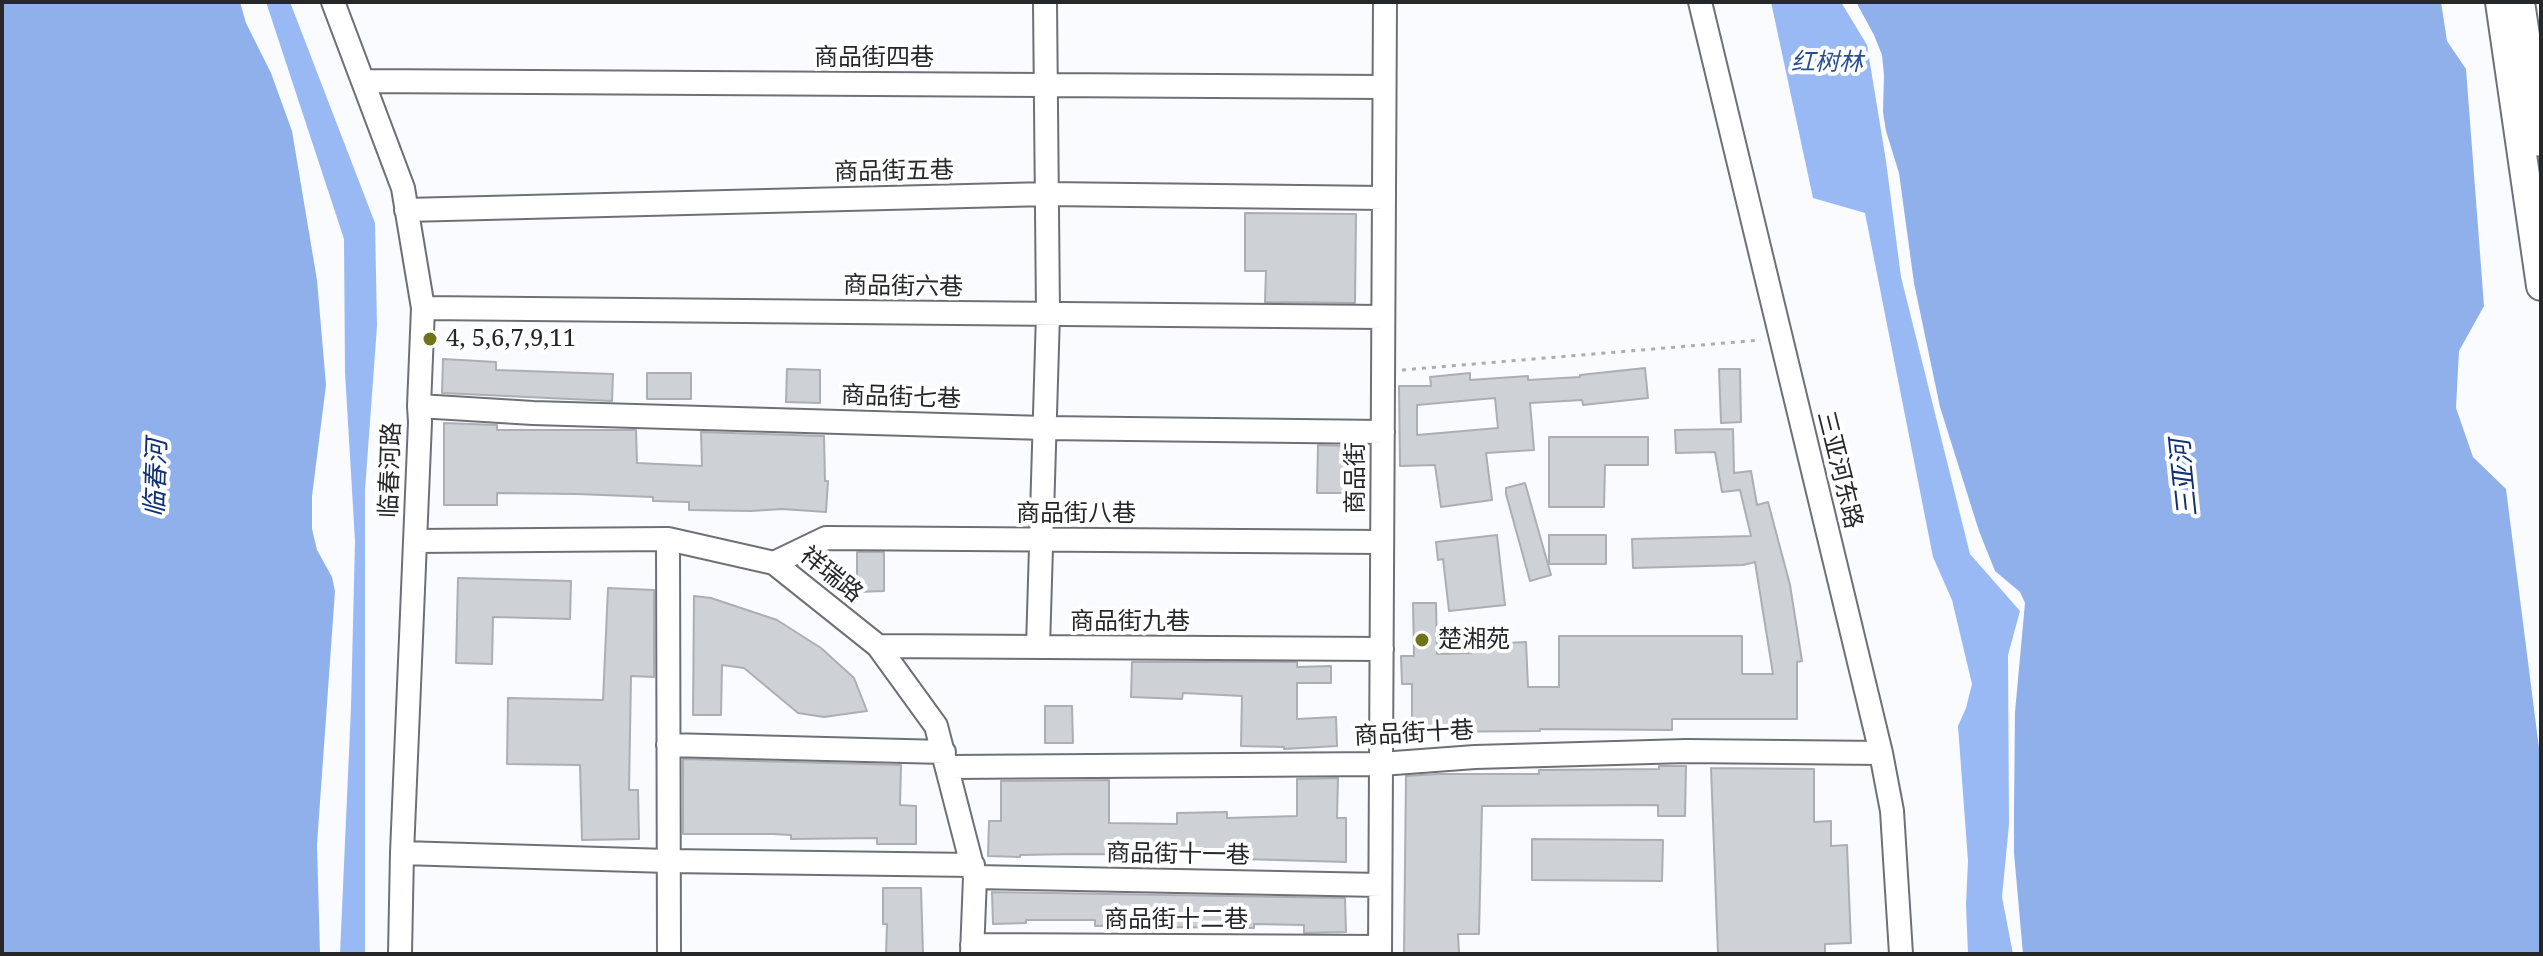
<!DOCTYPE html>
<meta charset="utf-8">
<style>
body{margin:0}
#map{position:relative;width:2543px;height:956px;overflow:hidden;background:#f9fbfe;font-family:"Noto Serif",serif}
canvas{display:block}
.frame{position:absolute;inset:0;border:4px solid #262729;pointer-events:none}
</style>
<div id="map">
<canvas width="2543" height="956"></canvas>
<div class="frame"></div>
</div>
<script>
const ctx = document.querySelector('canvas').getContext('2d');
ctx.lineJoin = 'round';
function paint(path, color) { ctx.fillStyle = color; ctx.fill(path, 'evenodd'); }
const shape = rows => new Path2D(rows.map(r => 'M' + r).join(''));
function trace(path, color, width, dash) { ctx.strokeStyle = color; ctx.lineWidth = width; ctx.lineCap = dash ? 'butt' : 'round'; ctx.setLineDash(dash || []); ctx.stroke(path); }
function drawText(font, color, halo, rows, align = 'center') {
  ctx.font = font + ' "Noto Serif","Noto Sans SC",serif'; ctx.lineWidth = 8; ctx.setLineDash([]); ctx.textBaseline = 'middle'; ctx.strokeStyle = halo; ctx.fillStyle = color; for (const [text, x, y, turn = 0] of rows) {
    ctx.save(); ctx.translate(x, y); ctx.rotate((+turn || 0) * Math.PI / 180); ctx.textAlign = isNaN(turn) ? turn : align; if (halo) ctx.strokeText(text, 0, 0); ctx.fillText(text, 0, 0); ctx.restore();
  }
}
const forest = shape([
 [266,2,290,2,375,223,377,326,365,490,365,954,340,954,351,707,355,541,345,372,344,239],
 [1771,2,1841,2,1867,45,1886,161,1901,277,1970,554,2020,611,2008,655,2009,824,2002,897,2013,954,1968,954,1966,904,1968,861,1958,726,1966,708,1972,684,1952,600,1933,557,1865,213,1813,198]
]);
const water = shape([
 [2,2,240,2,246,23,271,73,292,131,317,280,326,385,312,496,312,529,317,550,332,577,335,591,317,844,320,954,2,954],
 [1856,2,2441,2,2447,41,2466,69,2484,306,2459,351,2456,408,2473,457,2506,489,2541,764,2541,954,2023,954,2014,853,2014,807,2015,712,2025,603,2020,592,1995,571,1979,531,1940,407,1914,283,1899,173,1886,131,1883,112,1884,75,1882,55,1874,35]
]);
const building = shape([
 [1245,213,1356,214,1355,303,1265,302,1266,271,1245,271,1245,213],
 [443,359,496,362,496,370,613,374,612,401,442,393,443,359],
 [1645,368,1648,398,1583,405,1582,400,1530,403,1534,450,1486,453,1492,500,1441,507,1435,465,1400,466,1399,386,1431,386,1430,377,1470,373,1470,380,1528,376,1528,380,1580,377,1580,375,1645,368],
 [1495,398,1498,428,1417,435,1417,405,1495,398],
 [787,369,820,370,820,403,786,402,787,369],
 [1719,369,1740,369,1741,422,1721,423,1719,369],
 [647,373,691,373,691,399,647,399,647,373],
 [444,423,497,425,497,430,636,430,637,463,702,466,701,432,824,436,825,481,828,481,826,512,782,509,751,511,689,510,689,502,653,501,653,497,577,494,497,493,497,505,444,505,444,423],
 [1733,429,1734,473,1751,471,1757,505,1768,502,1790,585,1802,661,1797,662,1797,719,1672,719,1672,730,1540,729,1540,731,1412,732,1412,684,1402,684,1401,656,1414,656,1413,603,1436,603,1437,654,1471,653,1471,645,1526,642,1528,687,1559,687,1559,636,1742,636,1742,674,1773,674,1755,562,1743,565,1633,568,1632,539,1751,536,1740,490,1722,492,1715,452,1676,453,1675,430,1733,429],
 [1549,437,1648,437,1648,465,1605,465,1604,507,1549,507,1549,437],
 [1318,445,1348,446,1347,493,1317,493,1318,445],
 [1525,483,1551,575,1530,581,1506,494,1506,488,1525,483],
 [1497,535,1505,605,1449,611,1443,559,1438,560,1436,542,1497,535],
 [1549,535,1606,535,1606,564,1549,564,1549,535],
 [857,552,884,552,884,591,857,592,857,552],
 [458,578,571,581,570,619,493,617,492,664,456,663,458,578],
 [608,588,654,590,654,677,631,676,629,790,638,790,639,839,582,840,580,765,507,764,508,698,603,700,608,588],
 [694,596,711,598,777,620,821,648,854,678,867,711,824,717,798,713,744,668,722,665,721,715,693,715,694,596],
 [1132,662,1297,662,1297,667,1331,666,1331,683,1297,683,1297,719,1336,717,1337,746,1284,749,1284,747,1241,746,1242,696,1183,693,1182,699,1131,697,1132,662],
 [1045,706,1072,706,1073,743,1045,743,1045,706],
 [683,759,901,765,900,805,916,806,916,844,877,844,877,838,791,839,791,835,773,834,683,834,683,759],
 [1659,766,1686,766,1685,816,1658,816,1658,805,1482,806,1479,934,1458,934,1459,954,1404,954,1406,776,1438,774,1539,774,1539,770,1659,769,1659,766],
 [1711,768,1814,769,1814,822,1831,821,1831,846,1847,845,1851,943,1825,944,1825,954,1718,954,1711,768],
 [1338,778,1337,818,1346,818,1346,862,1242,859,1242,855,1074,854,1020,855,1020,857,988,856,989,821,1001,821,1001,781,1109,780,1109,823,1177,824,1177,813,1227,812,1227,818,1297,816,1297,779,1338,778],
 [1532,839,1663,840,1662,881,1532,880,1532,839],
 [883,888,921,888,923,954,886,954,887,924,883,924,883,888],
 [992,892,1345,898,1346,932,1304,933,1304,925,1254,924,1254,928,1162,927,1162,929,1155,929,1155,932,1140,932,1140,925,1095,926,1095,920,1026,920,1026,923,993,924,992,892]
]);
const path = shape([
 [1402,370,1761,340]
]);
const minor = shape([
 [333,2,403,188,423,308,419,406,420,422,402,853,400,954],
 [1700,2,1881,753,1892,811,1901,954],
 [363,81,1384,87],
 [406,210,1047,194,1384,198],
 [423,308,1383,317],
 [419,406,533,413,1044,428,1383,432],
 [668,539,669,954],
 [415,541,668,539,774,563,878,646,936,726,975,877,972,954],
 [774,563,826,538,1382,542],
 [878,646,1382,649],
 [1038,647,1048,314,1045,2],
 [668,745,944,752],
 [949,767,1381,764,1475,757,1686,751,1881,753],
 [402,853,668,861,973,865],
 [975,877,1380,885],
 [972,945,1380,947],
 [1380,954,1385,2]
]);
const major = shape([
 [2500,2,2541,286],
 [2520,2,2541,142]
]);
const markers = [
 [430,339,8,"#6f741b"],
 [1422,640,8,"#6f741b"]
];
const streetNames = [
 ["商品街四巷",874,58],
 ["商品街五巷",894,172,-1],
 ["商品街六巷",903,287,1],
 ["商品街七巷",901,398,2],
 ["临春河路",391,470,-88],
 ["三亚河东路",1839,470,76],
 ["商品街",1356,478,-90],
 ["商品街八巷",1076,514],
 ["祥瑞路",831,575,39],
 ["商品街九巷",1130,622],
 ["商品街十巷",1414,734,-3],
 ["商品街十一巷",1178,855,1],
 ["商品街十二巷",1176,920]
];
const parkNames = [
 ["红树林",1827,63]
];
const poiNames = [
 ["4, 5,6,7,9,11",446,339],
 ["楚湘苑",1438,640]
];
const waterNames = [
 ["临春河",157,478,-88],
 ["三亚河",2185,478,-96]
];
paint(forest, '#99b9f4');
paint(water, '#90b0eb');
paint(building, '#ced1d6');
trace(building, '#abaeb3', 2);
trace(minor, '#6e7075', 26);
trace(major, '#6e7075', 32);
trace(path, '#abadaf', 3, [4, 6]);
trace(minor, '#fff', 22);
trace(major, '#fff', 28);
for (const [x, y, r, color] of markers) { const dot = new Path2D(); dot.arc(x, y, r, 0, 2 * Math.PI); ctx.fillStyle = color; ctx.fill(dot); trace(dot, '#fff', 3); }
drawText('24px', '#262729', '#fff', streetNames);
drawText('italic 24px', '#294d93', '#fff', parkNames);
drawText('24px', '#262729', '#fff', poiNames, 'left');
drawText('italic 26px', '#0f3073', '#fff', waterNames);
</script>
